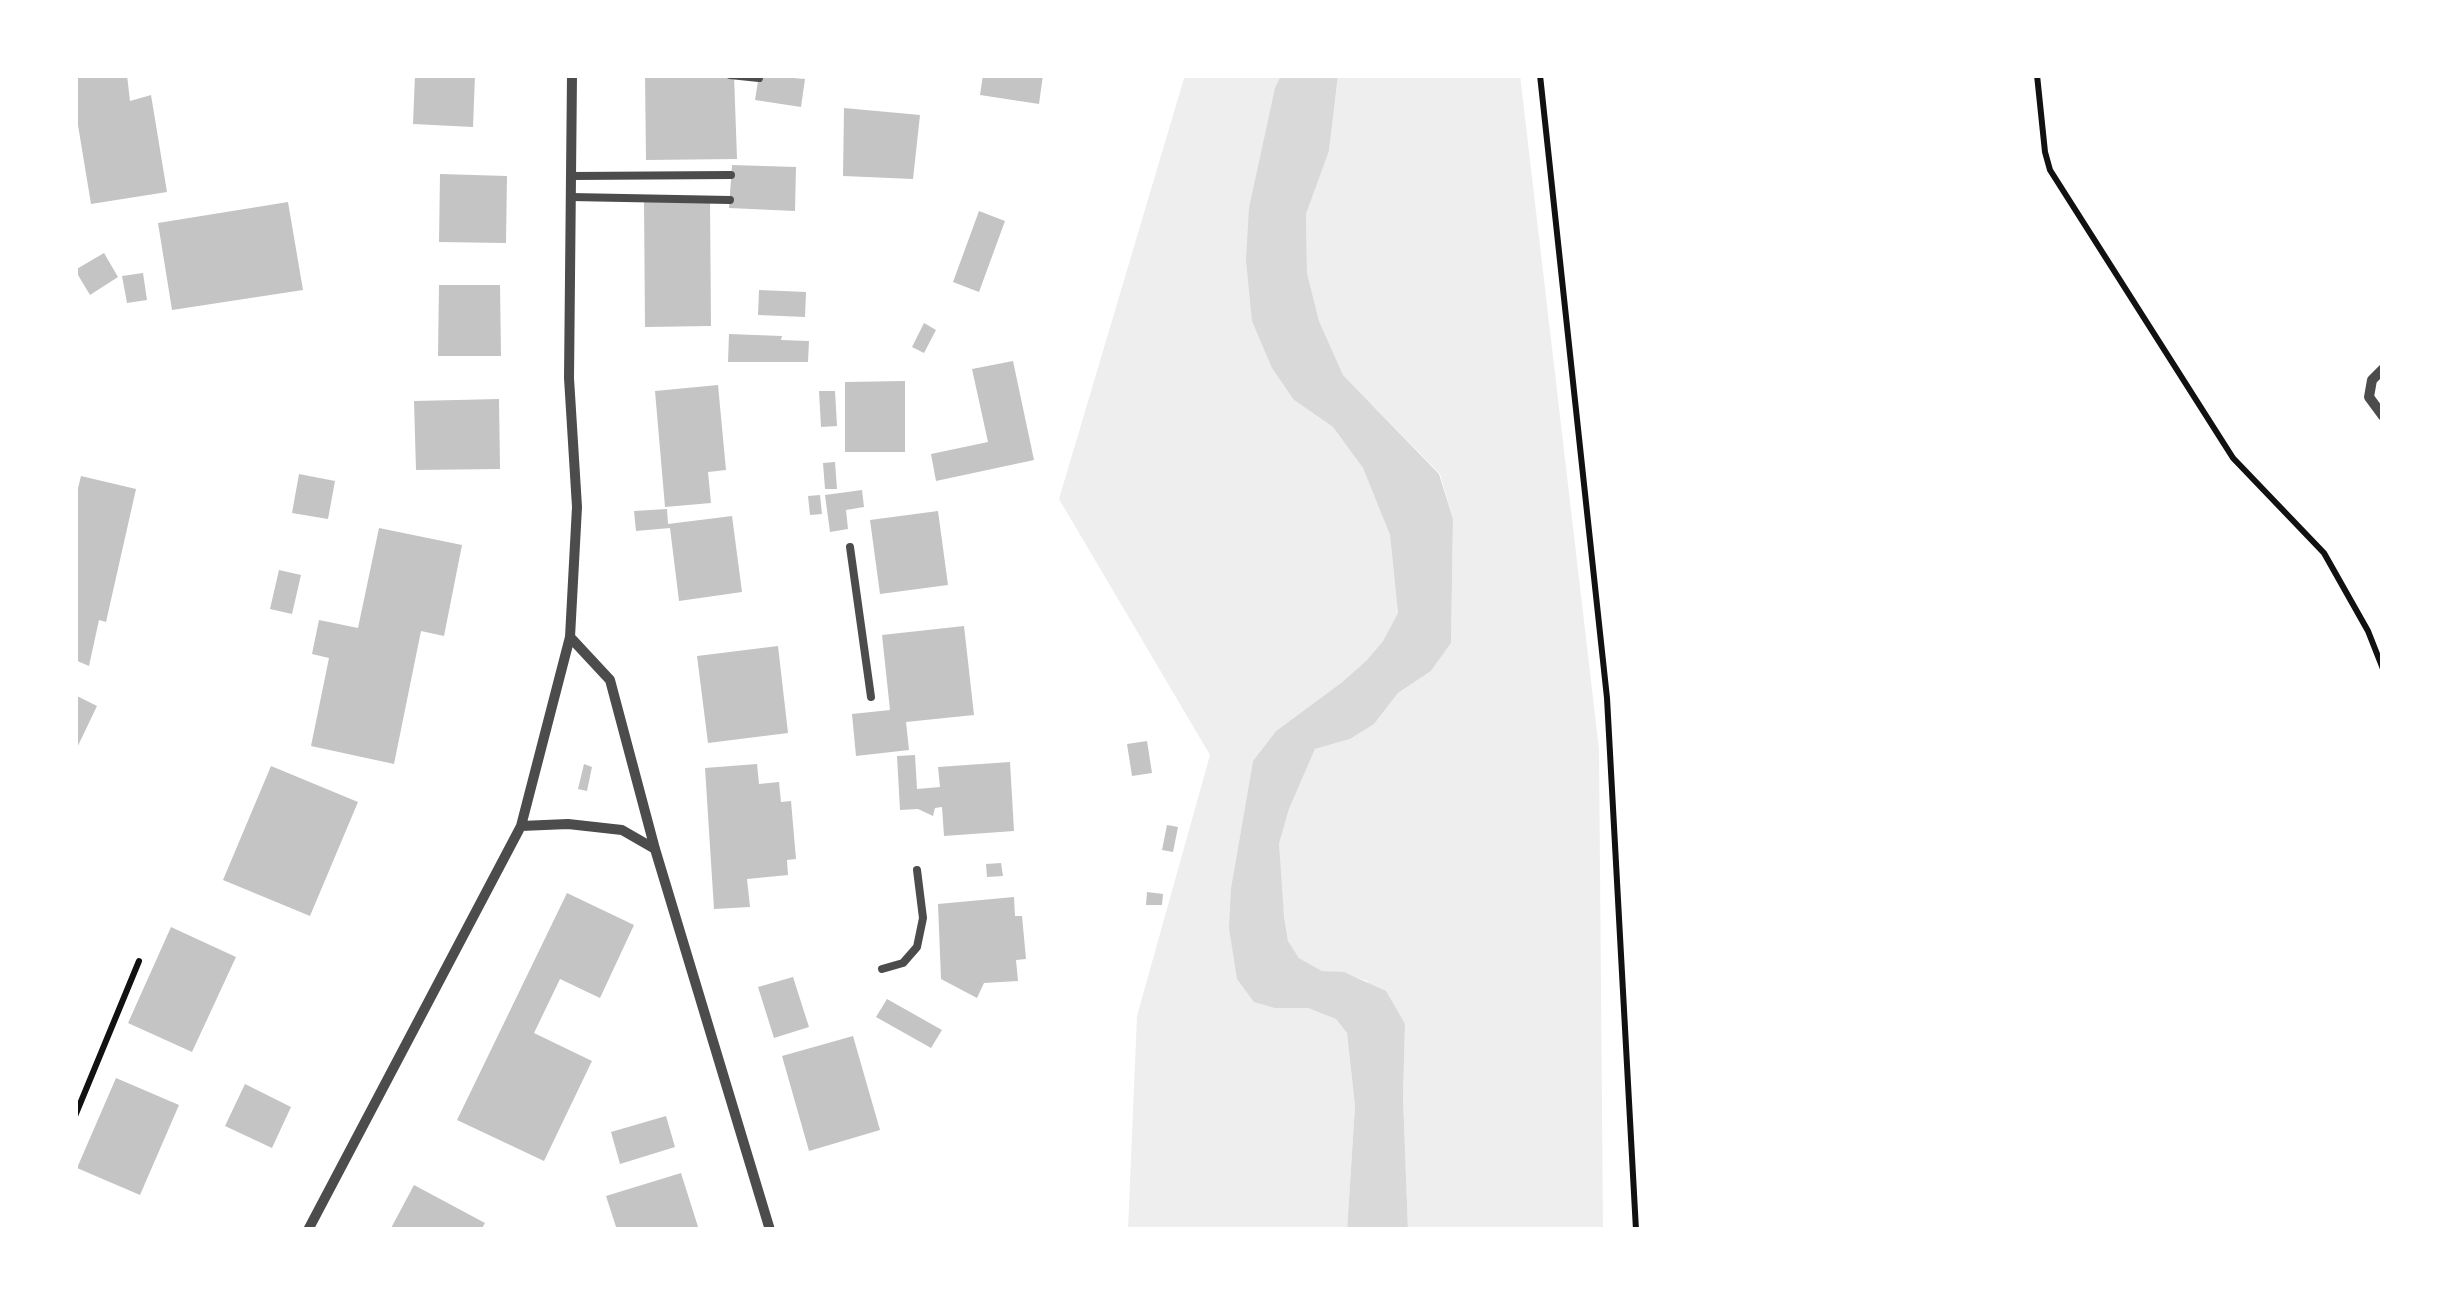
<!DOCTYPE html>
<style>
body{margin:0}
#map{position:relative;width:2458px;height:1305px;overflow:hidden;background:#fff;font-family:Poppins,sans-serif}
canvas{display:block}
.frame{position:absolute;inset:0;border:78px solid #fff;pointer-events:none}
</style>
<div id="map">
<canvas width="2458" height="1305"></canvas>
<div class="frame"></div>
</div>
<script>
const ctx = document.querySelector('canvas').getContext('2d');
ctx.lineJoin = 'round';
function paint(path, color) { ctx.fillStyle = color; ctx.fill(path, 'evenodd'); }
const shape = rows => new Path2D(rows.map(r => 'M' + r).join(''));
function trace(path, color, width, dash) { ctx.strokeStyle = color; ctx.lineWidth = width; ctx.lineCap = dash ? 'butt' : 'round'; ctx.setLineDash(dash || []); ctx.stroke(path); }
const green = shape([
 [1185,75,1281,75,1275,88,1294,400,1333,427,1363,468,1390,535,1398,613,1383,641,1366,661,1341,683,1276,731,1253,761,1231,888,1275,1008,1308,1008,1336,1019,1347,1033,1355,1106,1347,1230,1128,1230,1137,1016,1210,755,1059,499],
 [1338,75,1520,75,1599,749,1603,1230,1408,1230,1403,1095,1405,1024,1367,981,1344,973,1322,971,1299,958,1288,941,1280,886,1279,844,1289,809,1315,749,1350,739,1374,724,1398,693,1431,671,1451,643,1453,519,1440,474,1343,375,1319,321,1307,273,1306,214,1329,151]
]);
const water = shape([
 [1281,75,1338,75,1329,151,1306,214,1307,273,1319,321,1343,375,1439,474,1453,519,1451,643,1431,671,1398,693,1374,724,1350,739,1315,749,1289,809,1279,844,1284,916,1288,941,1299,958,1322,971,1344,972,1386,991,1405,1024,1403,1096,1408,1230,1347,1230,1355,1106,1347,1033,1336,1019,1308,1008,1275,1008,1254,1002,1237,979,1229,928,1231,888,1253,761,1276,731,1341,683,1366,661,1383,641,1398,613,1390,535,1363,468,1333,427,1294,400,1272,368,1252,321,1246,260,1249,208,1275,88]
]);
const building = shape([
 [75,75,127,75,130,101,151,95,167,192,91,204,75,107],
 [415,75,475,75,473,127,413,124],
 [645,75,734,75,737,159,646,160],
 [759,75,805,79,801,107,755,100],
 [983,75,1043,75,1039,104,980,95],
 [844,108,920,115,913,179,843,176],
 [732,165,796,167,795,211,729,208],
 [440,174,507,176,506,243,439,242],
 [288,202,303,290,172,310,158,223],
 [644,202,710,202,711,326,645,327],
 [979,211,1005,221,979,292,953,282],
 [104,253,118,277,90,295,75,270],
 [143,273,147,300,127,303,122,276],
 [439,285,500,285,501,356,438,356],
 [759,290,806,292,805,317,758,315],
 [924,323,936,330,924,353,912,347],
 [729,334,782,336,781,340,809,341,808,362,728,362],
 [1013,361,1034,460,936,481,931,454,988,442,972,369],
 [905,381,905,452,845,452,845,382],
 [718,385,726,470,708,472,711,503,665,507,655,391],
 [819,391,835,391,837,426,821,427],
 [499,399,500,469,416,470,414,401],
 [835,462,837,489,825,489,823,463],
 [299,474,335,481,328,519,292,513],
 [81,476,136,489,106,622,99,620,89,666,75,660,75,500],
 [862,490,864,507,846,510,848,529,830,532,825,495],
 [820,495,822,514,810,515,808,496],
 [667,509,668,524,732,516,742,592,679,601,670,528,636,531,634,511],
 [938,511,948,585,880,594,870,520],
 [379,528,462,545,444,636,421,631,394,764,311,746,329,658,312,654,319,620,358,628],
 [279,570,301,575,292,614,270,609],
 [964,626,974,715,906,722,909,750,856,756,852,714,890,710,882,635],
 [778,646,788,733,708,743,697,656],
 [75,695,97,706,75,752],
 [1147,741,1152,773,1132,776,1127,744],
 [915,755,917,789,940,787,938,767,1010,762,1014,831,944,836,942,807,935,808,933,816,918,809,900,810,897,756],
 [584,764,592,767,587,791,578,789],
 [757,764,759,784,779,782,781,802,791,801,796,859,787,860,788,875,747,879,750,907,714,909,705,768],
 [271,766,358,802,310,916,223,880],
 [1167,825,1178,827,1173,852,1162,850],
 [1001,863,1003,876,987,877,986,864],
 [1147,892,1163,894,1162,905,1146,905],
 [567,893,634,925,600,998,560,979,534,1033,592,1061,544,1161,457,1120],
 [1014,897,1015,916,1022,916,1026,959,1016,960,1018,981,984,983,977,998,941,979,938,904],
 [171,927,236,957,192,1052,128,1023],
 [793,977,809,1027,774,1038,758,987],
 [887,999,942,1030,931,1048,876,1017],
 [853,1036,880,1130,809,1151,782,1056],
 [116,1078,179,1105,140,1195,77,1168],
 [245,1084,291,1107,272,1148,225,1126],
 [666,1116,675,1147,620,1164,611,1132],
 [681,1173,699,1230,617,1230,606,1196],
 [414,1185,485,1223,481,1230,390,1230]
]);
const path = shape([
 [1540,75,1607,698,1636,1230],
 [2037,75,2045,152,2050,170,2233,458,2324,553,2368,631,2383,669],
 [75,1116,139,961]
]);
const service = shape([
 [730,75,759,78],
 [571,176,731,175],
 [571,197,730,200],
 [850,547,871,697],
 [882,969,903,963,917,947,923,918,917,870]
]);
const minor = shape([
 [2383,369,2372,380,2369,397,2383,416],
 [570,637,610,680,655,849,770,1230],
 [521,826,568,824,622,830,655,849],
 [308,1230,521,826,570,637,577,507,569,378,572,75]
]);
paint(green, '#eee');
paint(water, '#d9d9d9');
paint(building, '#c4c4c4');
trace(path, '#111', 6);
trace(service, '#4c4c4c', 8);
trace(minor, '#4c4c4c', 10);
</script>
